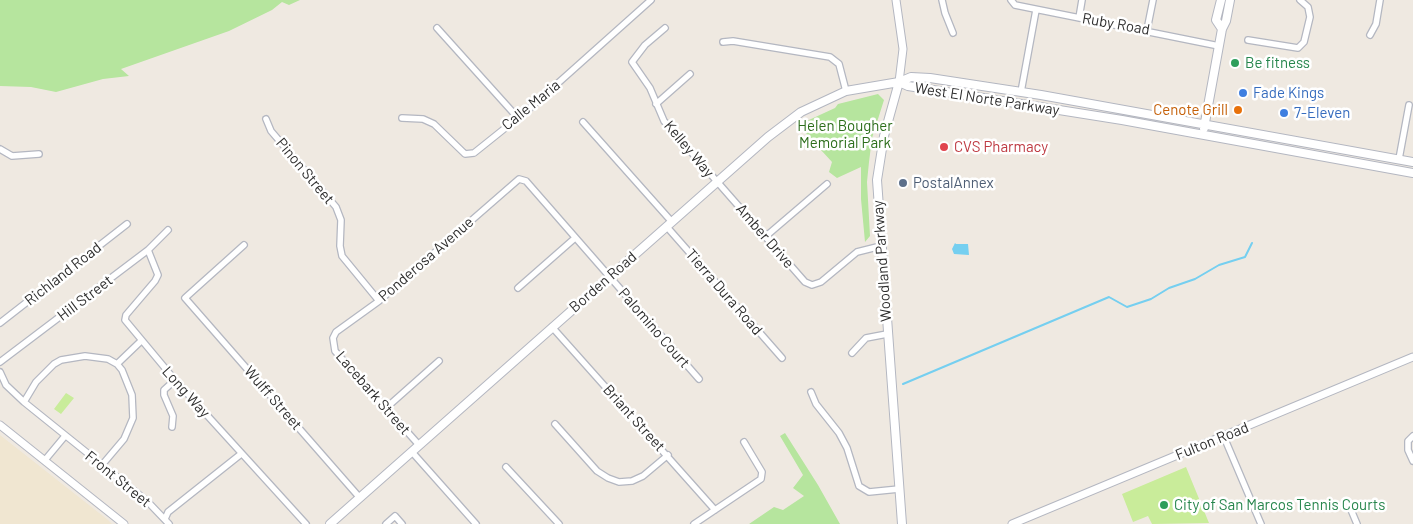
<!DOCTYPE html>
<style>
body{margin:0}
canvas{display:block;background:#efe9e1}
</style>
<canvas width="1413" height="524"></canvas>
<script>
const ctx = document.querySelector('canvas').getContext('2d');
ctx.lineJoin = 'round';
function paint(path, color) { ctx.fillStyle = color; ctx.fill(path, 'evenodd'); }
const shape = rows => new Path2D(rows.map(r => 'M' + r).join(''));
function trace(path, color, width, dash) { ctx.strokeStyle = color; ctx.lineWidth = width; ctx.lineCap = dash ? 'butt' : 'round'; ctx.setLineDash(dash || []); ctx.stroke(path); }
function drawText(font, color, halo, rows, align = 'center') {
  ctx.font = font + ' Barlow,sans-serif'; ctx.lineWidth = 5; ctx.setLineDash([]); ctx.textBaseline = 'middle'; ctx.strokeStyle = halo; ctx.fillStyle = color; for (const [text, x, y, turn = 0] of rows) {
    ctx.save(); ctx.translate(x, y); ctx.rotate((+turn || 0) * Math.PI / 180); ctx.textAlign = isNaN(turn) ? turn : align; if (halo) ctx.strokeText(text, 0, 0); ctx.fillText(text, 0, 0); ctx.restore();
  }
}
const education = shape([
 [0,435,108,520,112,524,0,524]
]);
const green = shape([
 [0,0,300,0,289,5,282,2,272,10,229,31,121,69,129,76,103,79,56,92,31,87,0,86],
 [878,94,884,100,872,138,869,162,867,182,870,236,865,242,861,199,861,167,837,178,829,172,832,162,798,125,835,108,838,104],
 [785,433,818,485,840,524,749,524,774,507,783,510,804,496,793,488,803,475,780,436]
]);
const pitch = shape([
 [66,393,74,398,61,414,54,409],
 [1186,467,1209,523,1152,524,1148,516,1133,522,1122,494]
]);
const water = shape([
 [955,243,956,244,968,244,969,255,954,254,952,249]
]);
const stream = shape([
 [903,384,1109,297,1127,307,1151,299,1169,288,1195,279,1219,265,1245,257,1252,243]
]);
const minor = shape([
 [942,0,945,13,953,33],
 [1011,0,1015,5,1219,46],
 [1079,18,1082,0],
 [437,28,518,118],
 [665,28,645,45,632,62,650,88,664,121,805,282,812,285,821,282,857,252,881,246],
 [1147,30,1153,0],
 [1370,35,1376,24,1380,0],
 [1248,40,1298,48,1304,42,1310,17,1308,7,1300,0],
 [723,42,733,41,830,57,839,64,846,91],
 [1021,92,1036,10],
 [656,104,690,74],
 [402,118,423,119,434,124,465,154,474,153,529,109,651,0],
 [266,119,271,131,336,207,341,220,340,246,342,256,379,301],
 [583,122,672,222],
 [0,149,12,156,39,154],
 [1399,159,1409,105],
 [667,227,782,358],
 [765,237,827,184],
 [244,245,185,298,360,498],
 [148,250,158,275,155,281,126,315,125,320,175,380,306,524],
 [518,288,575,238],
 [0,323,127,224],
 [552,327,715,510],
 [852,353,866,338,887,334],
 [0,362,148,250,168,230],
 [117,364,141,341],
 [0,372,6,385,24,402,147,501,169,524],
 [811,392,816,404,839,433,847,448,859,486,869,492,899,489],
 [24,402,36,382,54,364,61,360,85,356,108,359,117,364,122,370,132,395,133,418,124,439,102,465],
 [386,408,439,361],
 [555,424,597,471,608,478,619,482,632,481,643,476,668,455],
 [172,427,173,416,164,395,164,390,175,380],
 [1413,436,1408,441,1408,450,1413,461],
 [1224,437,1261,524],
 [419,445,335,351,333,338,336,332,379,301,519,179,526,181,699,379],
 [412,452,476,524],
 [45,460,65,436],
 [506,467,559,524],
 [1349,505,1357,524],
 [165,519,168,512,241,454],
 [386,524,395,516,402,524],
 [694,524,761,479,762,472,744,442]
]);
const tertiary = shape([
 [896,0,903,49,899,82],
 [0,425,124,524],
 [1012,524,1413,357]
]);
const secondary = shape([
 [1221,0,1216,20,1222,29],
 [899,82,908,86,1122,120,1413,173],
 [899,82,884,136,877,180,902,524],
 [1204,128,1222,29,1226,21,1230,0],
 [330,524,768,137,801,112,846,91,899,82,911,77,930,78,1041,95,1413,162]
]);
const markers = [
 [1235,63,5,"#2e9e5b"],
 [1243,93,5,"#3f7fe0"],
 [1238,110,5,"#e8710a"],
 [1284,113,5,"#3f7fe0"],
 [944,147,5,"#e0444e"],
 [903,183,5,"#5c6f8a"],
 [1164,505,5,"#2e9e5b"]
];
const streetNames = [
 ["Ruby Road",1116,24,10],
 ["West El Norte Parkway",987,99,9],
 ["Calle Maria",531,105,-39],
 ["Kelley Way",689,149,50],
 ["Pinon Street",305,171,50],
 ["Amber Drive",765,236,49],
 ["Ponderosa Avenue",426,259,-41],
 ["Woodland Parkway",882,261,-94],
 ["Richland Road",63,274,-38],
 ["Borden Road",603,282,-41],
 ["Tierra Dura Road",724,292,49],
 ["Hill Street",85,298,-37],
 ["Palomino Court",654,328,49],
 ["Long Way",186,392,48],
 ["Lacebark Street",373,393,49],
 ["Wulff Street",273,398,49],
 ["Briant Street",634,418,48],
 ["Fulton Road",1212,441,-22],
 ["Front Street",118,479,39]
];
const leisureNames = [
 ["Be fitness",1245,63],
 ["City of San Marcos Tennis Courts",1174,505]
];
const shopNames = [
 ["Fade Kings",1253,93],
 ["7-Eleven",1294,113]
];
const foodNames = [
 ["Cenote Grill",1228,110]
];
const parkNames = [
 ["Helen Bougher",845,126],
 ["Memorial Park",845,143]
];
const healthNames = [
 ["CVS Pharmacy",954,147]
];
const serviceNames = [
 ["PostalAnnex",913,183]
];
paint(education, '#f0e6d1');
paint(green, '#b6e59e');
paint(pitch, '#c9ec9a');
paint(water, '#75cff0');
trace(stream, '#75cff0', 2);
trace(minor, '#b4b7c1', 8);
trace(tertiary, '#b4b7c1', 9);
trace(secondary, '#b4b7c1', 10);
trace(minor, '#fff', 5.5);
trace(tertiary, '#fff', 7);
trace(secondary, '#fff', 8);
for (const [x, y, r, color] of markers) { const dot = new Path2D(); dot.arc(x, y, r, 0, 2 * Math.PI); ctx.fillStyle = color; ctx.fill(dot); trace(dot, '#fff', 2); }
drawText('15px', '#2e2e2e', '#fff', streetNames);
drawText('15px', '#27864d', '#fff', leisureNames, 'left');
drawText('15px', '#366cbe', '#fff', shopNames, 'left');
drawText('15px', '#c56008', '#fff', foodNames, 'right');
drawText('15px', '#2c6e1b', '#fff', parkNames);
drawText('15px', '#be3a42', '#fff', healthNames, 'left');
drawText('15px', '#4e5e75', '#fff', serviceNames, 'left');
</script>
